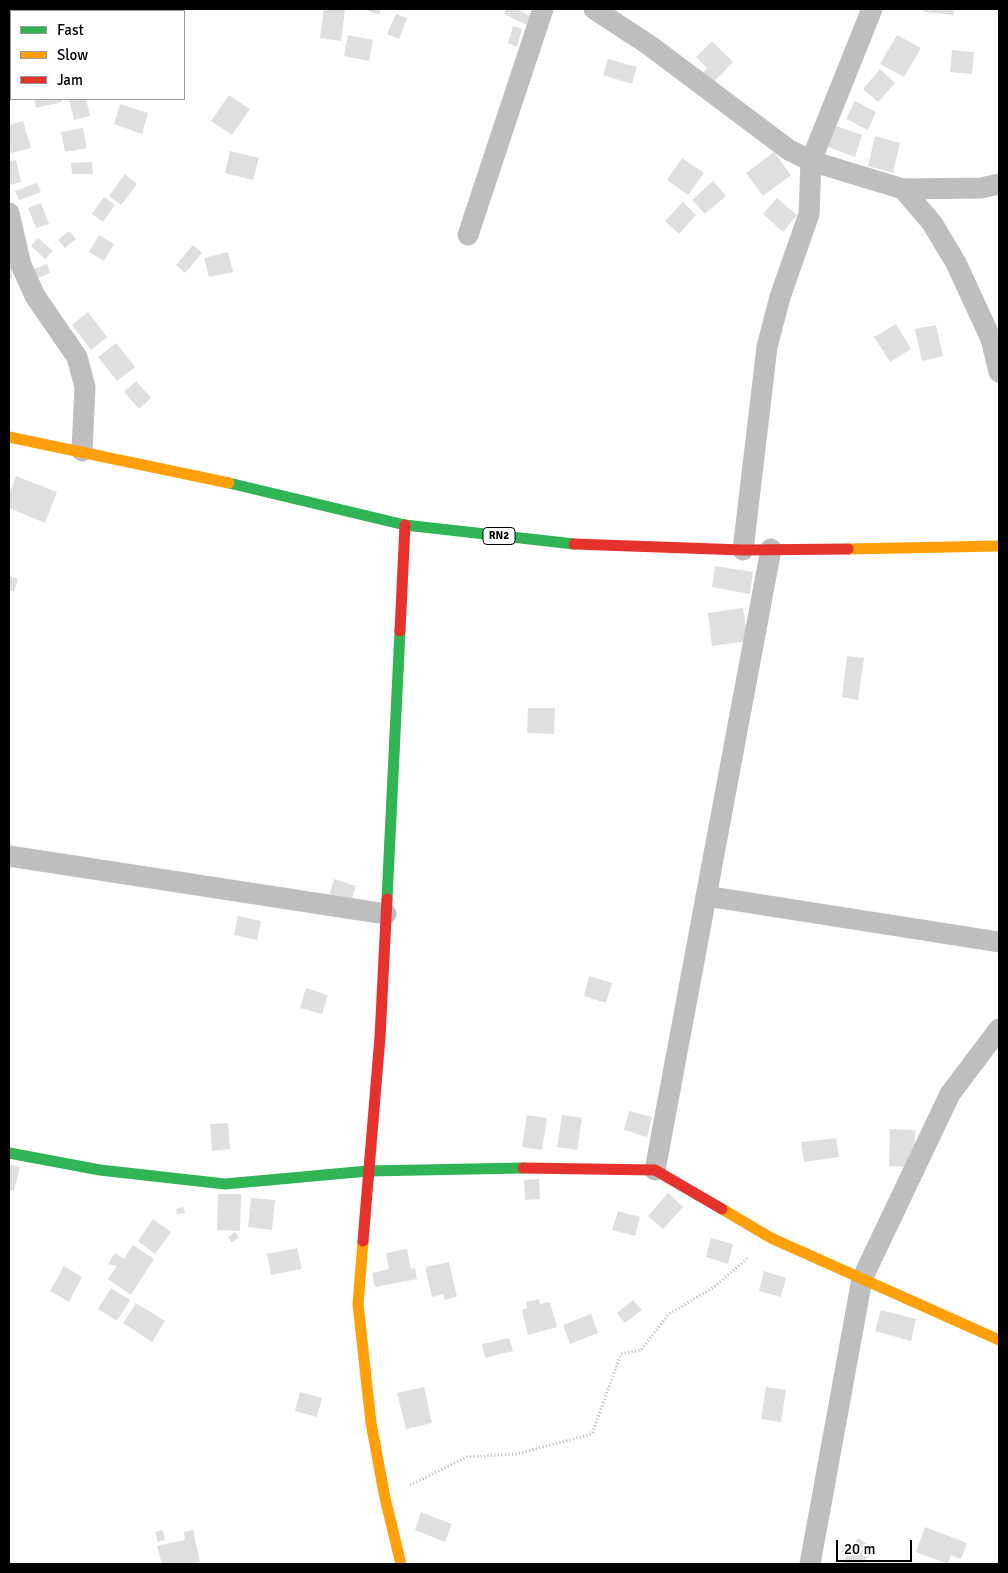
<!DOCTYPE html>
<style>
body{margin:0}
#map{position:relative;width:1008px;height:1573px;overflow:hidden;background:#fff;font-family:Signika,sans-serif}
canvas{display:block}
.frame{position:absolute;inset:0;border:10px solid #000;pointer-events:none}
.legend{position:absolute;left:10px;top:10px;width:175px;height:90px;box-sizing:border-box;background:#fff;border:1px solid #999;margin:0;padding:6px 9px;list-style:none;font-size:15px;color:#000}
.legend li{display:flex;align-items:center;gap:10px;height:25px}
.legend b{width:25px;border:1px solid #999}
.scale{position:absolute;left:836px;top:1540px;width:76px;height:22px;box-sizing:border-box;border:2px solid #000;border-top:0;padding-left:6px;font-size:15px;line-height:18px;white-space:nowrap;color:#000;-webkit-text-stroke:4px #fff;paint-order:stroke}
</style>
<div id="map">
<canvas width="1008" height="1573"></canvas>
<div class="frame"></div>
<ul class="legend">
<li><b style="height:6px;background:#30b455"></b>Fast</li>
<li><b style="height:6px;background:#ff9f0a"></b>Slow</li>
<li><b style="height:6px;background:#e5322d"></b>Jam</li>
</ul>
<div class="scale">20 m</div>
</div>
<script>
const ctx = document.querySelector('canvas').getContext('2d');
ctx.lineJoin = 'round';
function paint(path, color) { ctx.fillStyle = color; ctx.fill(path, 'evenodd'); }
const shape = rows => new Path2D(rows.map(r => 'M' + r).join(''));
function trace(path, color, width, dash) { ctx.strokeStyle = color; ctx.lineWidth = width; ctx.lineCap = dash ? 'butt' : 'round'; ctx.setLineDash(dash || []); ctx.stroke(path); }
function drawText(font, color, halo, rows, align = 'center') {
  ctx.font = font + ' Signika,sans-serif'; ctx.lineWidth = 4.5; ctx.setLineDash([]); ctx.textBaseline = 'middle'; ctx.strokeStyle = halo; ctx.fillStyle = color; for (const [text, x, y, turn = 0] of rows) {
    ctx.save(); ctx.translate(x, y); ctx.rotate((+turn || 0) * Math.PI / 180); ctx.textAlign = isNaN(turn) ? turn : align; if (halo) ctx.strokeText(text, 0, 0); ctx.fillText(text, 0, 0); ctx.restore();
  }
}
const building = shape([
 [40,9,56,9,56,11,40,11],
 [104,9,120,9,120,11,110,11],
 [324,9,345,9,341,41,320,38],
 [363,9,381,9,379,15],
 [506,9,516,9,535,18,531,27,504,14],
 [925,9,954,9,954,15,924,12],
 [396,14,407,18,399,39,387,34],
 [513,26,522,29,517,47,508,43],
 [348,35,373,40,369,61,344,56],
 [897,35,921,48,904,77,880,64],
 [712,41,733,62,713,83,703,73,707,68,696,57],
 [952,50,974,52,972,74,950,72],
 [608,59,637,67,632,84,603,75],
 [880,69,895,83,878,102,863,89],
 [229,95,250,109,232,135,211,121],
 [34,99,61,99,62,102,36,108],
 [75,99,86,99,90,116,74,120,69,100],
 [855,101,876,112,868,130,846,119],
 [120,104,148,113,142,134,114,124],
 [23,121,31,148,11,153,9,147,9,125],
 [836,126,862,135,855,157,828,147],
 [83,128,87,148,65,152,61,132],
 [875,136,900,143,893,173,868,166],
 [230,151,259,158,253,180,225,173],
 [774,152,791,175,763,196,746,173],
 [682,158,704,173,688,195,667,180],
 [16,160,21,182,10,185,9,161],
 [92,162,93,174,72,174,71,163],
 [125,174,137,184,121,205,109,196],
 [713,181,726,196,705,214,692,200],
 [37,183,41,192,19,200,15,191],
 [104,197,115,205,103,222,92,214],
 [777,198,797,215,783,232,763,214],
 [683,202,696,215,679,234,665,221],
 [41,203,49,224,36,228,28,208],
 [69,231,76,239,65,248,58,240],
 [99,235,114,244,104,261,89,252],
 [38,238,53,251,45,259,31,246],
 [193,245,202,253,185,273,176,265],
 [228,252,233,272,209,277,204,258],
 [9,257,11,257,12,278,9,278],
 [47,264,50,273,33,280,29,271],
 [88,312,107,337,91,350,72,325],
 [896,324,911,349,890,362,874,337],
 [936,325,943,356,922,361,915,329],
 [116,343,135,367,117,381,98,357],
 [136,381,151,398,139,409,124,392],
 [16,476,57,492,45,523,9,508,9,495],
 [715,566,753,572,750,594,712,587],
 [9,576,18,579,14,592,9,590],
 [743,608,748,641,712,646,708,613],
 [847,656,864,658,858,700,842,697],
 [528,708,555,708,554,734,527,733],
 [334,879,356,886,350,905,328,899],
 [238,916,261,921,257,940,234,935],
 [589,976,612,983,606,1003,584,996],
 [306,988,328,995,322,1014,300,1008],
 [629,1111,652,1117,647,1137,624,1130],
 [527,1115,547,1118,542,1150,522,1147],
 [562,1115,582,1118,577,1150,557,1147],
 [228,1123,230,1149,212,1151,210,1124],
 [890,1129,915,1130,914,1167,889,1166],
 [836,1138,839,1157,804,1162,801,1142],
 [9,1164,20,1167,14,1191,9,1190],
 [539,1179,540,1199,525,1200,524,1180],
 [668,1193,683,1207,663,1229,648,1216],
 [218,1194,241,1194,240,1231,217,1230],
 [251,1198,275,1200,272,1230,248,1227],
 [184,1207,185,1213,177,1214,176,1209],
 [618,1211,640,1217,635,1236,612,1230],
 [153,1219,171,1232,155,1254,138,1241],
 [235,1232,239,1237,232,1243,228,1237],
 [711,1238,733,1244,728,1264,706,1257],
 [133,1245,154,1259,131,1295,108,1279,117,1266,108,1264,115,1253,124,1259],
 [297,1248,302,1269,271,1275,267,1254],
 [407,1249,411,1269,415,1268,417,1279,375,1287,372,1273,389,1269,386,1253],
 [449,1262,457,1297,445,1300,443,1294,432,1297,425,1267],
 [64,1266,82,1277,69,1302,50,1291],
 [764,1271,786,1278,781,1297,759,1291],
 [111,1288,130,1300,117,1321,98,1309],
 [539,1299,540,1304,550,1302,557,1327,528,1335,522,1310,527,1308,526,1302],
 [633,1300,642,1310,625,1323,617,1313],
 [136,1303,165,1321,152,1342,123,1323],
 [881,1310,916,1319,911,1341,875,1331],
 [591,1314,598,1333,570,1344,563,1325],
 [509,1338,513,1351,485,1358,482,1344],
 [424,1387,432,1423,406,1429,397,1393],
 [766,1387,786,1390,781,1422,761,1419],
 [300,1392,322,1398,317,1417,295,1411],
 [421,1512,452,1524,445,1542,415,1530],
 [925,1527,967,1543,961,1559,951,1555,948,1564,916,1552],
 [163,1530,165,1540,158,1542,155,1532],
 [193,1530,200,1562,191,1564,162,1564,157,1546,185,1540,184,1532],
 [858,1538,873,1548,863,1563,867,1564,842,1564,847,1556,841,1552,845,1546,851,1549]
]);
const path = shape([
 [410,1485,467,1457,516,1454,592,1434,621,1354,641,1350,669,1314,714,1287,749,1257]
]);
const street = shape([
 [594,9,649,45,789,150,811,161,903,189,981,188,999,184],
 [903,189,932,223,956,263,991,339,999,372],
 [9,213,21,265,35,296,77,357,85,387,82,451],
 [468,235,543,9],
 [743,550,767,347,780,297,809,214,811,161,872,9],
 [9,856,386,914],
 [706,896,999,942],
 [655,1170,771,549],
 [810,1564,862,1279,950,1094,999,1029]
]);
const fast = shape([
 [229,483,405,525,574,544],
 [387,899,400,631],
 [9,1153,100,1170,225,1184,368,1171,523,1168]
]);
const slow = shape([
 [9,437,229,483],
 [848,549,999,546],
 [722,1209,771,1238,999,1340],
 [363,1241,358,1304,371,1423,385,1498,401,1564]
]);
const jam = shape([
 [574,544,743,550,848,549],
 [400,631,405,525],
 [523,1168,655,1170,722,1209],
 [363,1241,380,1037,387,899]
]);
const shields = [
 [499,536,32]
];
const shieldNames = [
 ["RN2",499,536]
];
paint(building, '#dfdfdf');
trace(path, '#b9b9b9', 3, [1, 2.5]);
trace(street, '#bebebe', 21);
trace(fast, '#30b455', 11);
trace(slow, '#ff9f0a', 11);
trace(jam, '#e5322d', 11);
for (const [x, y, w] of shields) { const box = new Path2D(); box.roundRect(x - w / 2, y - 8.5, w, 17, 4); ctx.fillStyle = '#fff'; ctx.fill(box); trace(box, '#000', 1); }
drawText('bold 11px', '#000', null, shieldNames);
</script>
